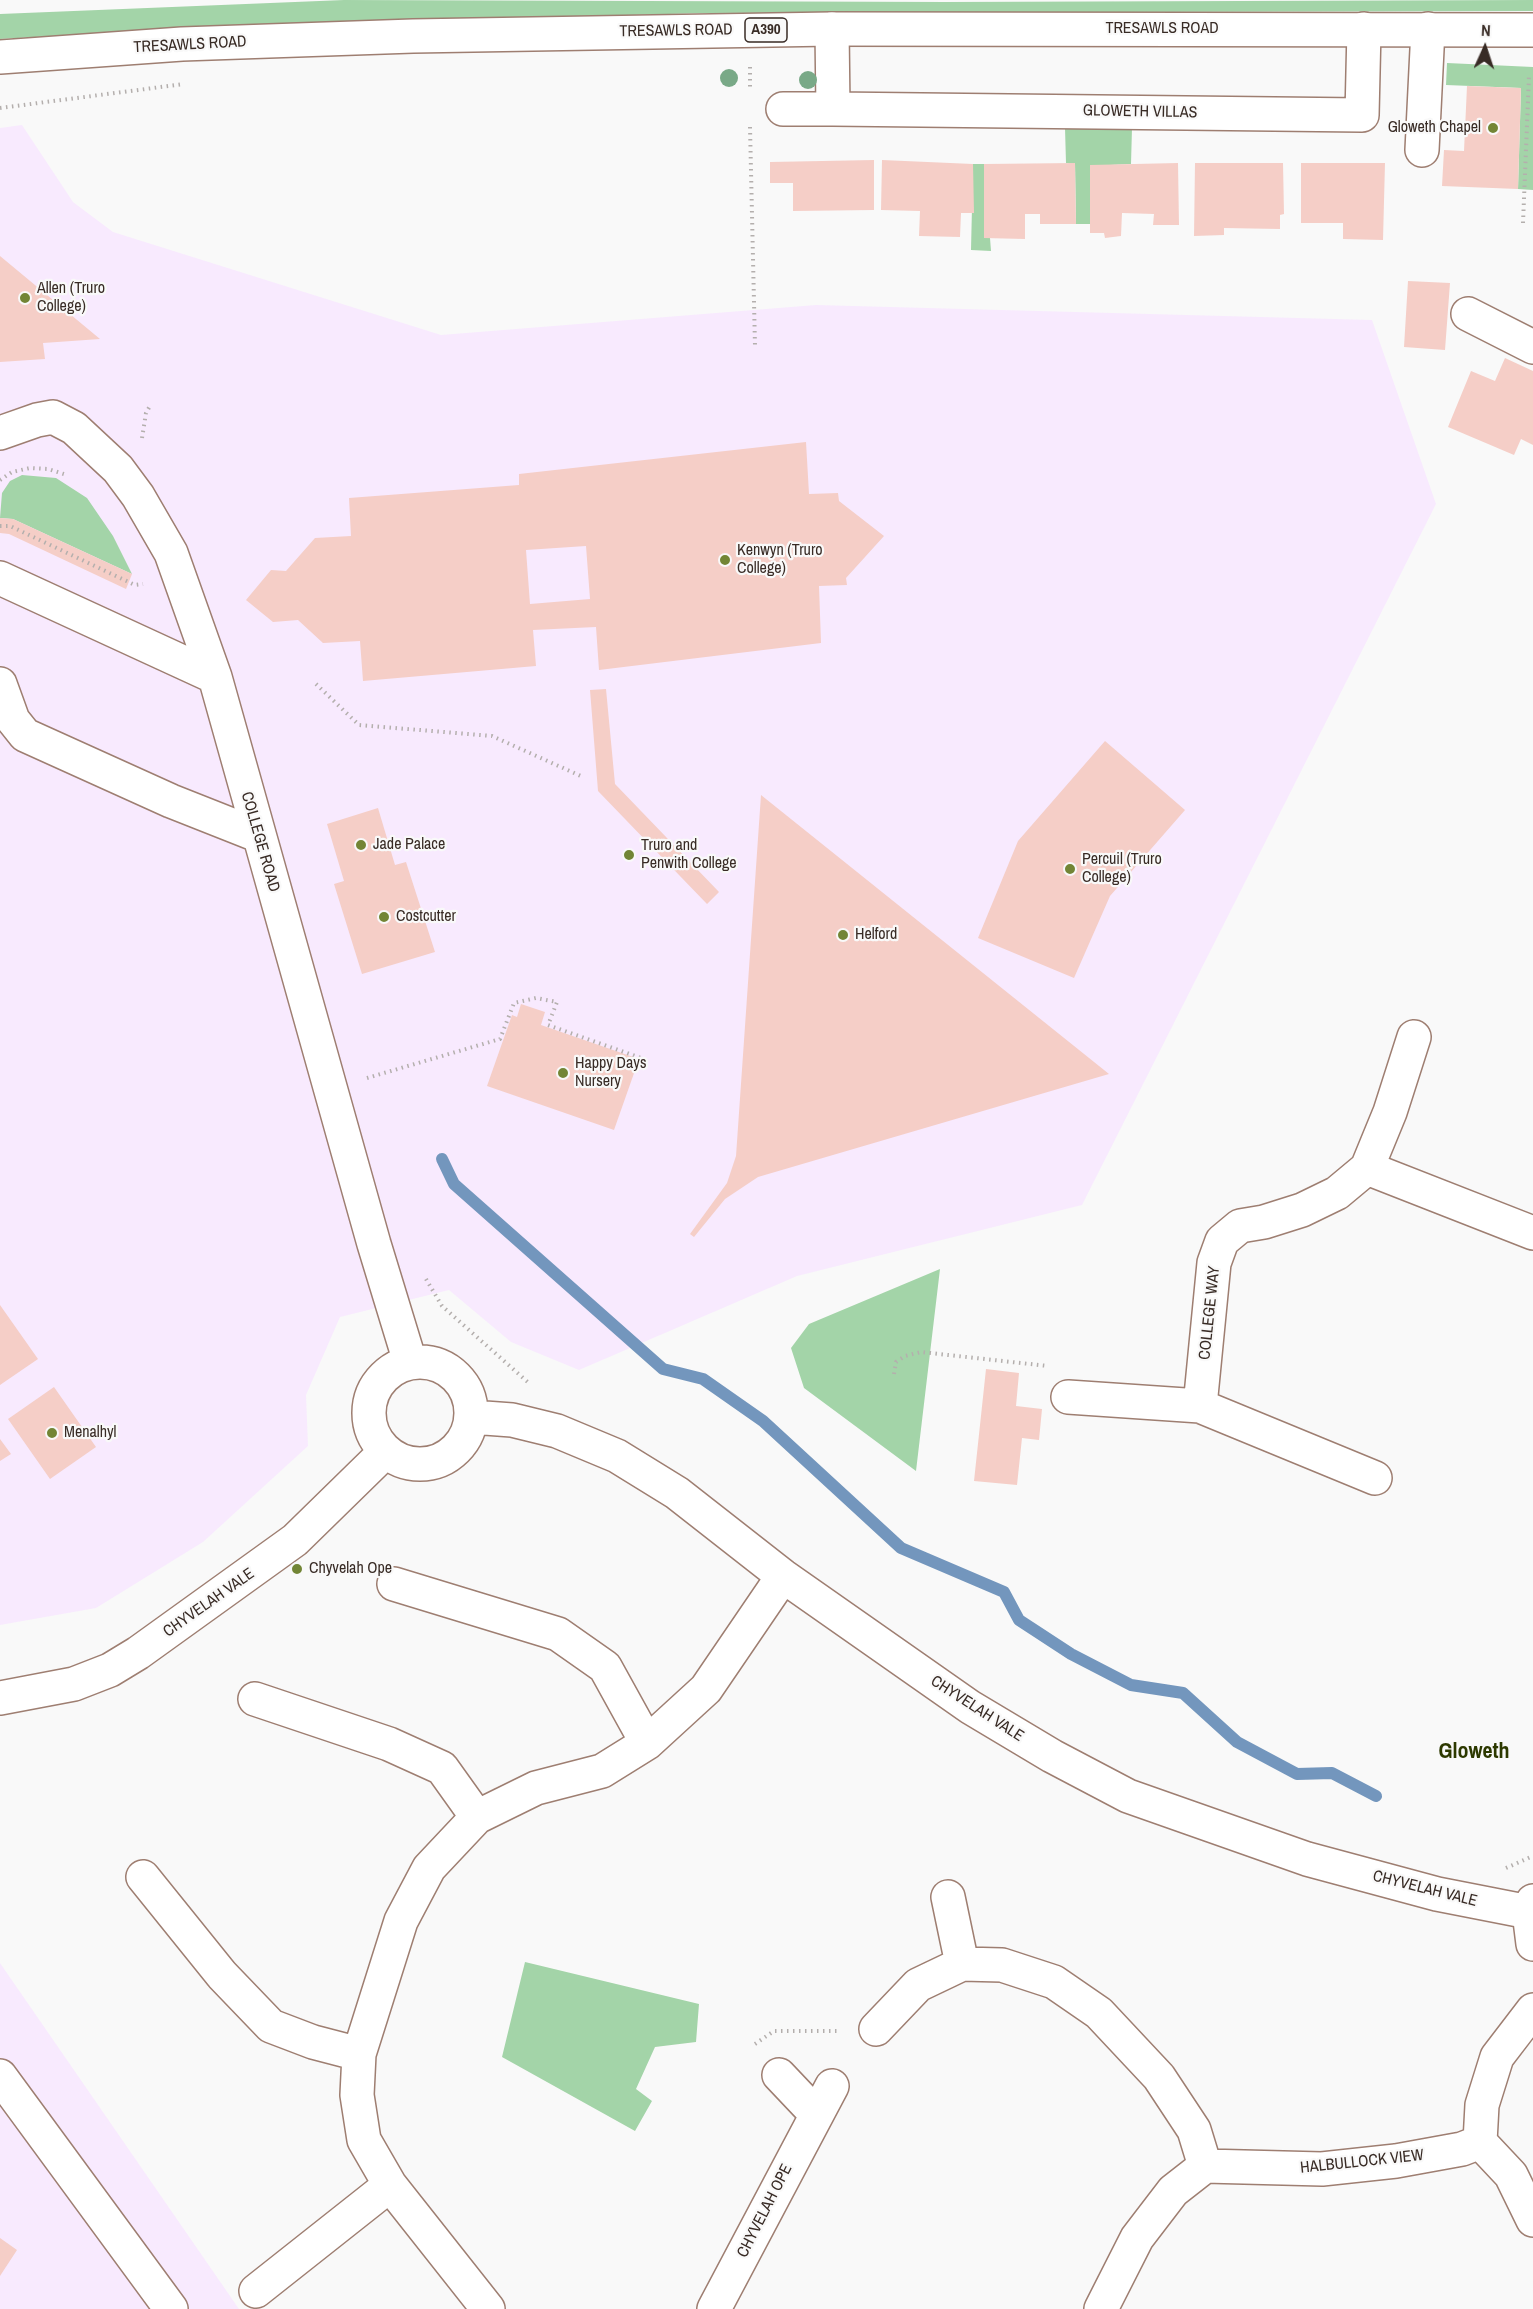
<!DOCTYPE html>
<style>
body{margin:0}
#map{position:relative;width:1533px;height:2309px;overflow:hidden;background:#f9f9f9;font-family:"Archivo Narrow",sans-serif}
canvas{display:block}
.north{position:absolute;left:1455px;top:18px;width:60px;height:60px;-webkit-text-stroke:4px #f9f9f9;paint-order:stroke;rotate:3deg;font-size:16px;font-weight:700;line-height:24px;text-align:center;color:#382b25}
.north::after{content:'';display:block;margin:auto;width:21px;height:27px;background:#382b25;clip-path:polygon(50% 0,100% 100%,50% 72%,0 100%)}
</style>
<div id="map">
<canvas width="1533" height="2309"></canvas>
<div class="north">N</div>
</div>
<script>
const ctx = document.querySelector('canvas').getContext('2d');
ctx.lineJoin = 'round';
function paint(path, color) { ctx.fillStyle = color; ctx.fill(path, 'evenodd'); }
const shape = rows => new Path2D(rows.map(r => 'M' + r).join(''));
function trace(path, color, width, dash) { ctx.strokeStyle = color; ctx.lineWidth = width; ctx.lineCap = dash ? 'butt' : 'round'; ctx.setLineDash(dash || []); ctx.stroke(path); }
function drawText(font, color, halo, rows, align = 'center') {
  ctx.font = font + ' "Archivo Narrow",sans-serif'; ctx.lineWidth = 4.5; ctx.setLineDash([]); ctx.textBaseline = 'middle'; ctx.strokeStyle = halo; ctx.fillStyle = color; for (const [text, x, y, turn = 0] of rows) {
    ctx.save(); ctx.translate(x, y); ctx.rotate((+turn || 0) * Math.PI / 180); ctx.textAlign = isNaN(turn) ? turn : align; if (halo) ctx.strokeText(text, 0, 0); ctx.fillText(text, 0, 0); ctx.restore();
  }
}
const education = shape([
 [22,125,73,202,113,232,441,335,816,305,1372,320,1436,504,1082,1205,797,1276,579,1370,511,1342,449,1290,340,1317,306,1395,308,1446,203,1542,96,1608,0,1625,0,128],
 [0,1963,239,2309,0,2309]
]);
const green = shape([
 [344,0,946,2,1533,0,1533,11,706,13,230,26,0,39,0,14],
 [1447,63,1533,67,1533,190,1518,189,1521,88,1446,85],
 [1065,128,1132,128,1131,164,1090,166,1091,224,1076,224,1075,164,1066,163],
 [973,164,984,164,984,238,990,238,991,251,971,250],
 [22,475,56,478,87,498,113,536,132,574,13,519,0,518,2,493,10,481],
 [940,1269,916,1471,804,1388,791,1348,809,1324],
 [525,1962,699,2004,696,2042,655,2047,636,2089,652,2101,635,2131,502,2057]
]);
const stream = shape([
 [442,1159,454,1184,663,1369,703,1379,763,1421,901,1548,1004,1592,1019,1620,1071,1654,1131,1685,1183,1693,1237,1742,1297,1774,1332,1773,1376,1796]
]);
const building = shape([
 [1467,86,1521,88,1518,189,1442,186,1444,150,1464,151],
 [874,160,874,210,793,211,793,183,770,183,770,162],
 [882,160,973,164,974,213,961,213,960,237,919,236,920,211,881,210],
 [1075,163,1076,224,1040,224,1040,214,1025,214,1025,239,984,238,984,164],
 [1178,163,1179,225,1153,225,1154,214,1122,213,1121,236,1105,238,1104,233,1090,233,1090,165],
 [1195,163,1283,163,1284,214,1280,215,1280,229,1224,228,1224,235,1194,236],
 [1301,163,1385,163,1383,240,1343,239,1343,223,1301,223],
 [0,256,100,339,43,343,45,359,0,362],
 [1408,281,1450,283,1445,350,1404,347],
 [1505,358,1533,371,1533,445,1521,439,1514,455,1448,427,1471,371,1495,381],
 [806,442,809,494,838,493,839,501,884,536,846,578,847,585,819,586,821,643,599,670,596,627,533,630,536,666,363,681,360,641,323,643,298,620,273,622,246,600,271,570,286,571,315,538,351,536,349,498,519,485,519,474],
 [586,546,590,599,530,604,526,550],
 [0,518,13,519,132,574,126,589,9,534,0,533],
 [606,689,615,784,719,892,707,904,598,791,590,690],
 [1105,741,1185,810,1110,896,1074,978,978,938,1018,841],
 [761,795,1109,1074,758,1177,725,1199,694,1237,690,1234,727,1183,736,1156],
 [378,808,395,865,406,862,435,952,362,974,334,884,344,881,327,824],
 [521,1004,545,1012,541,1025,639,1059,614,1130,487,1086,512,1015,517,1017],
 [0,1305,38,1359,0,1385],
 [986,1369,1019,1373,1016,1406,1042,1409,1039,1440,1022,1438,1017,1485,974,1481],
 [54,1387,96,1447,50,1479,8,1419],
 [0,1439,11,1454,0,1461],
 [0,2238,17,2250,0,2276]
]);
const path = shape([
 [750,67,750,90],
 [0,108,184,84],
 [750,127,755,346],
 [1523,223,1529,76],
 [142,438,146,413,151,404],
 [0,480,12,472,30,468,48,469,67,475],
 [0,526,10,526,135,585,143,584],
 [316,684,359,725,492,736,583,777],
 [367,1078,500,1039,514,1003,536,998,557,1002,548,1025,644,1059],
 [426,1279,442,1306,530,1384],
 [894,1374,896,1362,905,1356,921,1352,1048,1366],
 [1506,1868,1533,1856],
 [755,2044,774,2031,839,2031]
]);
const minor = shape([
 [832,29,833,109,1362,115,1364,29],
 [783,109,833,109],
 [1422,150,1428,29],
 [1468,314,1533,347],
 [0,433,37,420,53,417,74,428,118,469,138,496,171,553,215,677,374,1244,410,1362],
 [0,578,215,677],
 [0,684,13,720,25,735,171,801,257,835],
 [1414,1037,1390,1112,1367,1168,1533,1233],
 [1367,1168,1337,1193,1302,1210,1264,1222,1240,1226,1222,1241,1214,1263,1200,1406,1375,1478],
 '369 1413a51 51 0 1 1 102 0a51 51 0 1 1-102 0Z',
 [1068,1397,1200,1406],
 [471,1417,512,1420,557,1431,617,1456,677,1493,783,1576,970,1707,1052,1756,1128,1796,1307,1859,1437,1894,1529,1912],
 [394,1584,558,1634,605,1667,647,1743],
 [0,1698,74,1684,110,1670,138,1653,295,1540,385,1452],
 [255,1699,389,1744,442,1768,477,1817],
 [143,1877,222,1975,271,2026,313,2042,359,2054],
 [948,1897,962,1964],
 [1533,1901,1529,1912,1533,1944],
 [1533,2010,1497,2057,1482,2105,1480,2142,1511,2175,1533,2220],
 [876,2029,918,1985,962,1964,1002,1965,1054,1982,1099,2013,1159,2077,1194,2130,1205,2166],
 [779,2075,815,2113],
 [0,2076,171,2309],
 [256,2291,390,2185],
 [488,2309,390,2185,364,2140,357,2095,359,2054,401,1921,429,1868,477,1817,536,1788,602,1771,647,1743,706,1689,783,1576],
 [714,2309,832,2086],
 [1101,2309,1137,2238,1173,2191,1205,2166,1322,2169,1396,2161,1462,2149,1480,2142]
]);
const highway = shape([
 [0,57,182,44,413,36,832,29,1533,30]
]);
const trees = [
 [729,78],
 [808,80]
];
const markers = [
 [1493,128,6,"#728535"],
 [25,298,6,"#728535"],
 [725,560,6,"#728535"],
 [361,845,6,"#728535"],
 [629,855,6,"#728535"],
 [1070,869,6,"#728535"],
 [384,917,6,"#728535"],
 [843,935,6,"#728535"],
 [563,1073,6,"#728535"],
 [52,1433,6,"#728535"],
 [297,1569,6,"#728535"]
];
const shields = [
 [766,30,42]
];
const shieldNames = [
 ["A390",766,30]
];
const streetNames = [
 ["TRESAWLS ROAD",1162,29],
 ["TRESAWLS ROAD",676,31,-1],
 ["TRESAWLS ROAD",190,45,-3],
 ["GLOWETH VILLAS",1140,112,1],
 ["COLLEGE ROAD",260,842,74],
 ["COLLEGE WAY",1210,1313,-84],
 ["CHYVELAH VALE",209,1603,-35],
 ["CHYVELAH VALE",977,1709,33],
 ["CHYVELAH VALE",1425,1889,14],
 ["HALBULLOCK VIEW",1362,2162,-6],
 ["CHYVELAH OPE",765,2211,-63]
];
const poiNames = [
 ["Gloweth Chapel",1481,128,"right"],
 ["Allen (Truro",37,289],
 ["College)",37,307],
 ["Kenwyn (Truro",737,551],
 ["College)",737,569],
 ["Jade Palace",373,845],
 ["Truro and",641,846],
 ["Penwith College",641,864],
 ["Percuil (Truro",1082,860],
 ["College)",1082,878],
 ["Costcutter",396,917],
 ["Helford",855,935],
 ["Happy Days",575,1064],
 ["Nursery",575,1082],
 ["Menalhyl",64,1433],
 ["Chyvelah Ope",309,1569]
];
const districtNames = [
 ["Gloweth",1474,1752]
];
paint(education, '#f8eafe');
paint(green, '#a3d4a8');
trace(stream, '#7396bd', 12);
paint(building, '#f5cec7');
trace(minor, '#9e7e71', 36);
trace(highway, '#9e7e71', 36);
trace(path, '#b4afad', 4, [1.5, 4.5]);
trace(minor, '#fff', 33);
trace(highway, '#fff', 33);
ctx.fillStyle = '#79a987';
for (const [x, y] of trees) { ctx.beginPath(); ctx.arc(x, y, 9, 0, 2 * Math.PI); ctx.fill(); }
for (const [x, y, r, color] of markers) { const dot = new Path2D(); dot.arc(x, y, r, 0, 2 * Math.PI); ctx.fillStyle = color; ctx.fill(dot); trace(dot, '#f9f9f9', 2); }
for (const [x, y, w] of shields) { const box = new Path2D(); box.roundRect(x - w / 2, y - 12, w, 24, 4.5); ctx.fillStyle = '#f9f9f9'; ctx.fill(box); trace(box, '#382b25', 1.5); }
drawText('bold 15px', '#382b25', null, shieldNames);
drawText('16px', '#382b25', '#f9f9f9', streetNames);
drawText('16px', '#382b25', '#f9f9f9', poiNames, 'left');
drawText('bold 22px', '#2d3900', '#f9f9f9', districtNames);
</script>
